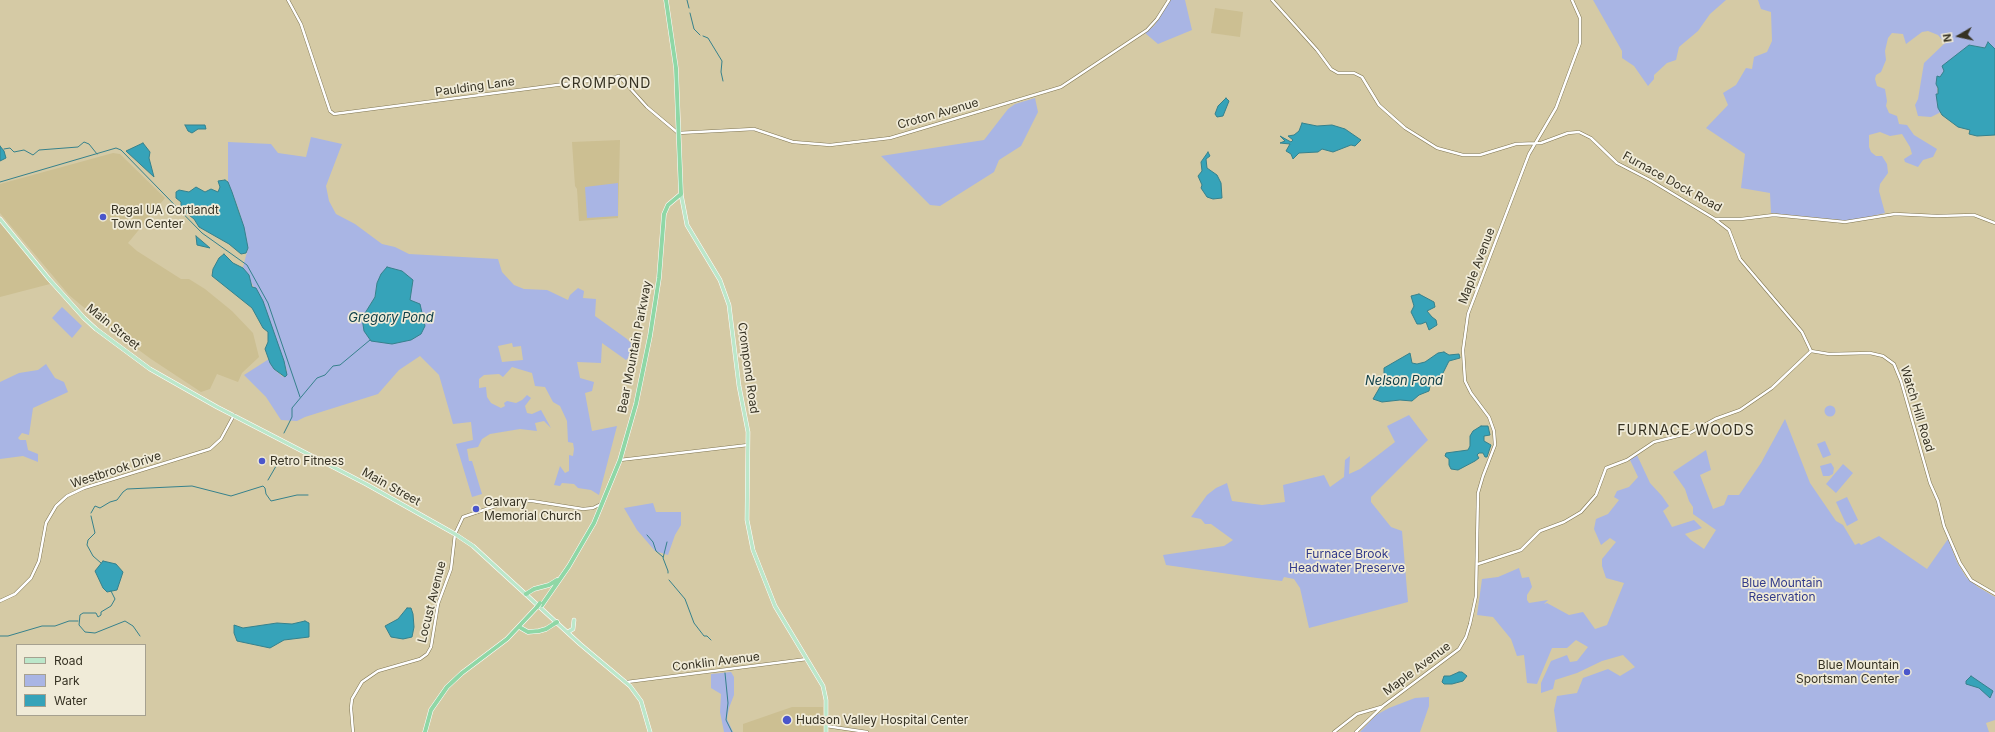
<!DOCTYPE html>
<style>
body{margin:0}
#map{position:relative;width:1995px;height:732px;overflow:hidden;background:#d5caa5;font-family:Inter,sans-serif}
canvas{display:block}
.legend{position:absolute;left:16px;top:644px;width:130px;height:72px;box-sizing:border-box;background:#f0ebd8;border:1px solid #a6a190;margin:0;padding:5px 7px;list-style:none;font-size:12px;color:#363223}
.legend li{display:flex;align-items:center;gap:8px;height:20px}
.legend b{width:20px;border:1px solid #a6a190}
.north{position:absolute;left:1939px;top:16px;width:40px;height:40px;-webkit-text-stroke:3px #f0ebd8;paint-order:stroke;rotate:261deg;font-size:11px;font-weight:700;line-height:16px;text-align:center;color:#363223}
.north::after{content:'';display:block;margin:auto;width:14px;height:18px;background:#363223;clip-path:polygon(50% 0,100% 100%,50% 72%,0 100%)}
</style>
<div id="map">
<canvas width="1995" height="732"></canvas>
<ul class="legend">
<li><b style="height:5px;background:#bce7ca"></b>Road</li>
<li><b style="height:11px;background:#a9b5e4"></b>Park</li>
<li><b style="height:11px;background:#36a3b9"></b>Water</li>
</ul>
<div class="north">N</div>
</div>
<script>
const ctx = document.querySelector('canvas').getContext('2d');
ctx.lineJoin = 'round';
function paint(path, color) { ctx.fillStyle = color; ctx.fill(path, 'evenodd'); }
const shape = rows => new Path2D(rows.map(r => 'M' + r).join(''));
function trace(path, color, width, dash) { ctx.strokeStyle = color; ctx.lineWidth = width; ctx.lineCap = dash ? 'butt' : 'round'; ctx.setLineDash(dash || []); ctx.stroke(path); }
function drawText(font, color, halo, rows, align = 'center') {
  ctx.font = font + ' Inter,sans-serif'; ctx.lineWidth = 3.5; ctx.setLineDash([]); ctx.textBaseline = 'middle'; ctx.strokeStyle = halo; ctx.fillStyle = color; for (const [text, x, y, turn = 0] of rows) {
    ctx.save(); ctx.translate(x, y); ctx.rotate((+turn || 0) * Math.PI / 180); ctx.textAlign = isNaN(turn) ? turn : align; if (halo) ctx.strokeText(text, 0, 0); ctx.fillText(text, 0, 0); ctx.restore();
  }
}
const built = shape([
 [1215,8,1243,12,1240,37,1211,33],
 [620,140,618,218,579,221,577,189,575,186,572,142],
 [113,153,120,154,165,198,128,243,137,251,181,279,189,279,205,289,232,311,253,333,259,357,242,373,238,382,217,374,210,389,201,392,151,359,106,326,69,295,0,213,0,184],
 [0,223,50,284,0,297],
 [792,707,823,707,824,732,743,732,743,724]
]);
const green = shape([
 [1170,0,1185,0,1192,30,1158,44,1145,33,1154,26],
 [1593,0,1726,0,1710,14,1698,31,1679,47,1676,60,1667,63,1654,75,1654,79,1648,86,1634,66,1622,58,1622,51],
 [1758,0,1995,0,1995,49,1988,43,1985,48,1969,45,1957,55,1940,78,1937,76,1938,108,1941,112,1931,117,1918,116,1915,105,1918,99,1924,63,1945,43,1938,35,1928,31,1922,32,1906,44,1903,34,1892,33,1888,38,1885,51,1886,60,1881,72,1876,75,1875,79,1877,86,1885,89,1887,101,1886,106,1889,113,1897,116,1899,124,1907,125,1914,135,1937,149,1933,157,1923,160,1918,167,1905,162,1904,159,1912,154,1910,147,1902,134,1890,136,1880,132,1869,135,1869,147,1871,152,1876,156,1882,156,1887,164,1888,173,1880,184,1879,191,1885,213,1850,221,1771,213,1770,193,1741,188,1745,154,1706,128,1728,105,1723,93,1736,85,1746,68,1752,69,1754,57,1767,52,1772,41,1771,12,1761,9],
 [1035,98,1038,112,1021,146,999,160,994,172,940,206,930,205,881,156,984,140,1008,109,1015,104],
 [311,137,342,144,326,186,329,201,336,214,355,224,382,244,395,247,409,254,498,259,502,272,514,285,524,289,547,290,568,300,570,295,578,288,584,291,583,298,596,299,595,316,627,339,637,349,626,360,602,343,601,363,577,362,580,378,594,382,592,391,585,393,592,431,617,426,599,495,591,490,578,488,574,484,562,483,560,486,554,485,560,466,565,473,569,471,569,455,573,456,574,449,573,443,568,442,567,421,560,406,553,402,545,387,535,386,532,373,512,367,503,377,499,374,484,375,479,379,479,388,486,387,487,397,491,403,501,408,505,406,504,403,507,401,516,403,522,400,527,395,531,398,525,406,527,413,532,414,541,410,551,428,544,421,535,423,537,431,520,429,490,434,482,439,478,447,467,449,469,461,472,461,482,494,472,497,456,444,473,440,471,422,453,424,439,375,420,356,399,370,378,394,305,417,297,421,281,420,266,397,244,375,269,359,274,369,283,377,287,371,268,321,265,308,243,267,248,248,239,210,228,182,228,142,271,144,278,153,306,157],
 [413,280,410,300,362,318,375,297,377,283],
 [512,343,513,347,521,346,523,360,502,362,498,346],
 [618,183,618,216,587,218,585,187],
 [62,307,82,326,72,338,52,318],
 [46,364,55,378,64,382,68,392,33,408,29,435,22,433,18,438,20,440,26,440,28,450,38,454,38,462,23,456,0,459,0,382,19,373,38,370],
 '1824.5 411a5.5 5.5 0 1 1 11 0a5.5 5.5 0 1 1-11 0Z',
 [1409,415,1428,440,1371,497,1371,502,1391,527,1402,531,1408,602,1309,628,1300,588,1294,579,1284,577,1282,581,1257,578,1166,565,1163,555,1224,546,1233,540,1211,524,1205,524,1201,519,1191,517,1207,495,1216,488,1227,483,1232,501,1262,505,1285,502,1283,485,1324,475,1330,487,1344,477,1345,460,1350,456,1349,474,1360,469,1395,442,1387,426],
 [1785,419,1810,483,1836,521,1843,525,1855,545,1859,543,1861,545,1879,536,1927,569,1948,539,1957,562,1966,577,1978,587,1995,597,1995,720,1986,723,1989,732,1557,732,1554,710,1557,696,1577,693,1583,678,1608,669,1620,676,1635,667,1623,655,1602,661,1577,673,1555,680,1553,689,1541,693,1541,683,1551,661,1567,655,1570,662,1577,661,1588,647,1576,640,1567,648,1552,648,1537,684,1527,683,1524,655,1517,656,1511,639,1493,617,1477,615,1482,579,1498,577,1519,568,1522,578,1529,577,1532,587,1527,595,1527,600,1529,603,1548,600,1544,604,1547,603,1569,615,1583,612,1595,629,1607,625,1624,583,1606,578,1602,566,1602,559,1616,542,1610,538,1601,545,1594,529,1596,519,1608,514,1619,500,1614,497,1617,491,1629,487,1638,477,1630,460,1637,455,1650,483,1662,496,1669,506,1663,511,1672,527,1694,520,1702,528,1685,534,1691,540,1704,549,1716,530,1693,514,1693,507,1689,501,1685,489,1673,472,1706,450,1711,470,1700,475,1713,509,1724,505,1728,495,1739,495,1761,463],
 [1825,441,1831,455,1823,458,1817,444],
 [1831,463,1834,468,1833,474,1829,476,1823,476,1820,466],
 [1843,464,1853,473,1836,493,1826,484],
 [1847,497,1858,520,1847,526,1836,502],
 [653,503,656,512,681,512,681,525,675,535,668,555,655,551,637,530,624,508],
 [731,672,734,677,734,695,729,708,727,719,733,732,724,732,720,712,721,694,711,688,711,674],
 [1429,697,1429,706,1420,732,1360,732,1376,715,1389,708,1415,698]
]);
const water = shape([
 [1988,42,1995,49,1995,135,1977,136,1969,134,1970,130,1958,127,1942,115,1938,108,1936,94,1938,94,1938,88,1936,84,1937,76,1940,77,1944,71,1942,66,1969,45,1985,48,1988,42],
 [1226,98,1229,101,1223,116,1217,117,1215,114,1218,106,1226,98],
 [1302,123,1317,126,1332,125,1345,129,1361,140,1355,146,1351,145,1333,152,1322,149,1318,152,1299,153,1293,159,1291,154,1286,151,1290,144,1280,143,1285,141,1280,136,1291,142,1293,140,1288,136,1294,135,1299,131,1302,123],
 [185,125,205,125,206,129,198,129,192,133,188,131,185,125],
 [143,143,150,152,149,158,154,177,126,151,143,143],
 [0,146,4,151,6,158,0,161,0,146],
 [1208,152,1210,156,1206,159,1207,168,1217,175,1221,183,1222,198,1213,199,1207,197,1201,188,1202,185,1198,176,1202,171,1201,162,1208,152],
 [225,180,228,182,232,192,244,227,248,248,246,253,241,254,229,244,199,227,194,219,181,209,181,202,176,198,176,192,179,190,189,192,196,187,205,192,211,189,218,192,220,187,218,181,225,180],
 [196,236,210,248,197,245,196,236],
 [224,254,233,263,243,268,249,275,252,287,256,288,263,301,284,361,287,375,285,377,274,369,270,363,265,349,268,342,268,332,263,328,252,308,212,276,213,269,219,258,224,254],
 [387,267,402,271,413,280,410,300,420,304,425,326,421,334,411,340,392,344,371,341,364,331,362,318,375,297,377,283,381,274,387,267],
 [1419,294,1434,302,1435,307,1427,311,1432,317,1436,320,1437,325,1429,330,1426,322,1421,324,1417,324,1411,312,1414,306,1411,296,1419,294],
 [1444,352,1449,355,1459,354,1460,358,1449,361,1442,375,1431,381,1429,391,1419,395,1412,401,1400,400,1382,402,1373,399,1384,380,1384,368,1410,353,1412,363,1417,364,1425,362,1438,353,1444,352],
 [1481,426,1488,426,1490,435,1484,436,1484,441,1491,445,1487,457,1485,457,1483,453,1479,453,1477,455,1479,458,1475,461,1458,470,1451,469,1449,465,1449,459,1445,456,1446,453,1468,450,1470,446,1470,436,1473,431,1481,426],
 [103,561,116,564,123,572,117,590,107,592,103,588,95,571,103,561],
 [407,608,411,608,413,614,414,627,412,637,403,639,391,637,385,626,398,619,407,608],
 [305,621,309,623,309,637,284,640,270,648,237,641,234,633,234,625,243,628,277,623,292,624,305,621],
 [1459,672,1462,672,1467,676,1463,681,1452,684,1444,684,1442,682,1444,676,1450,676,1459,672],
 [1971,676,1993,691,1990,698,1979,688,1966,684,1966,681,1971,676]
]);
const stream = shape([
 [687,0,689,8],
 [690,13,694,29,700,35],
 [703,36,708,38,722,61,721,72,723,81],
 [4,149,10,148,14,152,24,150,33,155,39,150,78,147,84,142,89,144,97,154],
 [0,182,116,148,121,150,202,233,247,265,268,303,300,397],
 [284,433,292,417,292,408,317,378,325,375,333,366,340,365,370,340],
 [268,480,279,461],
 [91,513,95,506,100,508,110,502,117,500,123,492,127,489,192,486,231,496,263,486,265,488,266,494,271,501,297,495,308,495],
 [91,516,95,533,88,540,87,545,93,556,101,563],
 [647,535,653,542,656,551,663,557],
 [667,542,663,558,668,571,668,573],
 [669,580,685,599,694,623,704,636,707,636,711,640],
 [111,591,115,599,111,606,101,612,101,615,98,617,96,613,83,613,80,615,79,625,85,632,95,633,125,621,133,626,140,636],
 [0,636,8,636,42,626,55,626,69,621,78,621],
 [725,673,728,703,726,720,732,732]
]);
const secondary = shape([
 [288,0,301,24,330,111,334,114,611,78,619,76,647,107,678,133,754,129,793,142,830,145,890,138,1061,87,1147,30,1157,19,1169,0],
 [1272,0,1317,50,1331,69,1338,73,1354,73,1362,77,1379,105,1405,128,1437,148,1463,155,1480,155,1516,144,1541,143,1568,133,1579,132,1591,138,1617,163,1650,180,1715,219,1741,219,1774,215,1845,222,1895,214,1937,216,1974,215,1995,223],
 [1716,220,1729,230,1740,259,1802,332,1811,351],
 [1811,351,1829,354,1870,353,1883,356,1894,364,1901,381,1930,483,1938,501,1944,526,1960,563,1971,580,1995,594],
 [620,460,748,445],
 [1478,564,1521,550,1540,531,1564,522,1581,512,1596,495,1606,468,1627,460,1654,442,1690,433,1715,419,1740,410,1772,388,1811,351],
 [0,601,15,594,31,578,39,561,46,523,56,506,67,496,84,488,210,449,221,439,234,415],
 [627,682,807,659],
 [826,726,867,732],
 [353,732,351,708,352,699,362,682,378,671,420,659,427,654,431,647,438,604,451,569,455,534,463,517,510,501,532,501,583,509,593,508,601,504],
 [1334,732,1357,714,1381,707],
 [1356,732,1383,706,1459,649,1466,637,1470,624,1476,596,1478,493,1483,476,1495,445,1494,431,1489,417,1471,393,1465,381,1463,350,1468,314,1529,154,1556,108,1580,43,1580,18,1572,0]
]);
const primary = shape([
 [681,194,687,225,720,280,729,305,739,386,748,432,747,520,753,550,775,606,823,686,826,700,826,732],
 [0,219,49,279,84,318,96,329,150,369,217,407,366,484,455,534,473,546,580,644,630,686,641,701,650,732],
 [568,632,573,629,574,620]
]);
const highway = shape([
 [526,594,534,589,549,585,557,580],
 [542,605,569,566,594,523,620,460,636,404,650,336,659,278,664,214,668,205,681,194,676,68,666,0],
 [521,628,528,632,539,631,546,629,557,622],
 [425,732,431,710,447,687,462,673,507,639,537,607]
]);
const highwayBridge = shape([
 [537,607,540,603]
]);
const markers = [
 [103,217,4,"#4a56cb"],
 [262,461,4,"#4a56cb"],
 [476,509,4,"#4a56cb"],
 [1907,672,4,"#4a56cb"],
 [787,720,5,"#4a56cb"]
];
const streetNames = [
 ["Paulding Lane",475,87,-8],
 ["Croton Avenue",938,114,-16],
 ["Furnace Dock Road",1672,182,29],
 ["Maple Avenue",1477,266,-69],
 ["Main Street",113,327,39],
 ["Bear Mountain Parkway",635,347,-79],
 ["Crompond Road",748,368,82],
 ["Watch Hill Road",1917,409,73],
 ["Westbrook Drive",116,470,-18],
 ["Main Street",391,487,29],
 ["Locust Avenue",432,602,-76],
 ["Conklin Avenue",716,662,-7],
 ["Maple Avenue",1417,669,-37]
];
const poiNames = [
 ["Regal UA Cortlandt",111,210],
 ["Town Center",111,224],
 ["Retro Fitness",270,461],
 ["Calvary",484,502],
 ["Memorial Church",484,516],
 ["Blue Mountain",1899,665,"right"],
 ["Sportsman Center",1899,679,"right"],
 ["Hudson Valley Hospital Center",796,720]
];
const parkNames = [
 ["Furnace Brook",1347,554],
 ["Headwater Preserve",1347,568],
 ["Blue Mountain",1782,583],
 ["Reservation",1782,597]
];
const waterNames = [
 ["Gregory Pond",391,318],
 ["Nelson Pond",1404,381]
];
const quarterNames = [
 ["CROMPOND",606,84],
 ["FURNACE WOODS",1686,431]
];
paint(built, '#ccbf92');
paint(green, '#a9b5e4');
paint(water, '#36a3b9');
trace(water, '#36818c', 1);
trace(stream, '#36818c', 1);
trace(secondary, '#7f7552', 3.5);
trace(primary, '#fff', 4.5);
trace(highway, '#fff', 5);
trace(secondary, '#fff', 2.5);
trace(primary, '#bce7ca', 3.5);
trace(highway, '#8fd7a6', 4);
trace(highwayBridge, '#fff', 5, []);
trace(highwayBridge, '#8fd7a6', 4);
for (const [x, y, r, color] of markers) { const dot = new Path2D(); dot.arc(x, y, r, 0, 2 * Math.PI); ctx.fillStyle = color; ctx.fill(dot); trace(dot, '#f0ebd8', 1.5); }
drawText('12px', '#363223', '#f0ebd8', streetNames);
drawText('12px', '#363223', '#f0ebd8', poiNames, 'left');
drawText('12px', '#323b8a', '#f0ebd8', parkNames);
drawText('italic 13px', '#104049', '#f0ebd8', waterNames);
ctx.letterSpacing = '1px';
drawText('14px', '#363223', '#f0ebd8', quarterNames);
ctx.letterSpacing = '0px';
</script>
